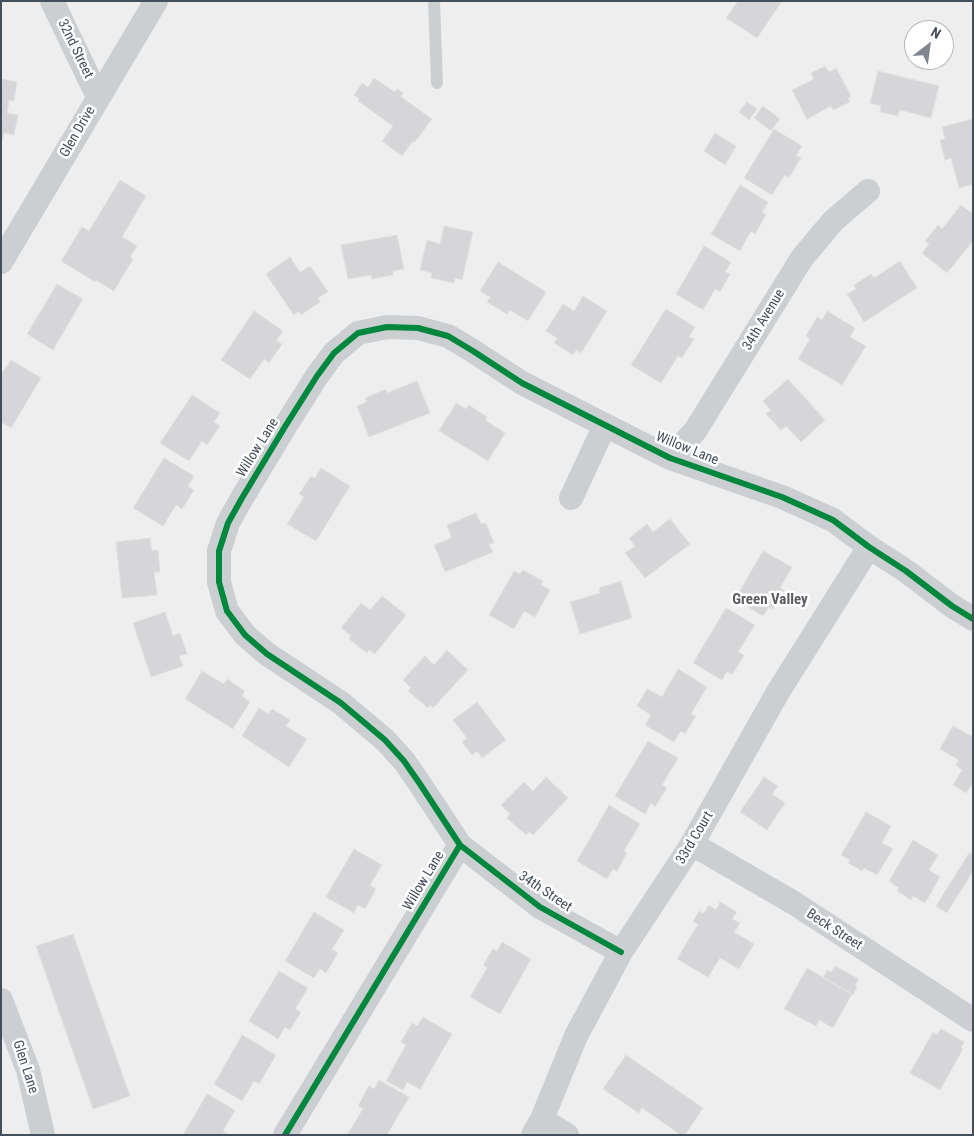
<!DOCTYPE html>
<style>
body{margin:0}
#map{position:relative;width:974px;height:1136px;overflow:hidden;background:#efeeee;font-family:"Roboto Condensed",sans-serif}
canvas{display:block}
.frame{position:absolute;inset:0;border:2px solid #454e5b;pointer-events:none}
.north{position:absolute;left:904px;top:20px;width:50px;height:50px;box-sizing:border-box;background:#fff;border:1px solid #b5b8bd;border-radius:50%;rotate:30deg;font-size:14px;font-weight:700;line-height:20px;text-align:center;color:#454e5b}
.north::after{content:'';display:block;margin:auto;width:18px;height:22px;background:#80868e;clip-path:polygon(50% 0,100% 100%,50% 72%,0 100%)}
</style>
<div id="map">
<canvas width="974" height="1136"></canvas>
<div class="frame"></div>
<div class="north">N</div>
</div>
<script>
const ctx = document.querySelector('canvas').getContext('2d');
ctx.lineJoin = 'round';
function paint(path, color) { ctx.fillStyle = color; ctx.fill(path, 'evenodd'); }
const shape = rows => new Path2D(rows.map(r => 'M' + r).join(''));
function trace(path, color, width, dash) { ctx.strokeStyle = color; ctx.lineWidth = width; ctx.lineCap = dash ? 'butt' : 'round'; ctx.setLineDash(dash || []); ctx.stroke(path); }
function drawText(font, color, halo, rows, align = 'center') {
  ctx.font = font + ' "Roboto Condensed",sans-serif'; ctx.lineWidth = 5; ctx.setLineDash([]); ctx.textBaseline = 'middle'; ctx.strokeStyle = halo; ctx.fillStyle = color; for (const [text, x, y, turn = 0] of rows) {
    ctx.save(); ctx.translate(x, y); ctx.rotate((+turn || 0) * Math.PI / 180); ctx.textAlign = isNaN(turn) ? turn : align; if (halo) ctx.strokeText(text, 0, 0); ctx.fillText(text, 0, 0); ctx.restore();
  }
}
const building = shape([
 [738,1,782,1,757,38,726,18,738,1],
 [825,66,829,72,836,68,851,96,848,98,850,102,833,110,831,106,807,119,792,90,814,79,811,73,825,66],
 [878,71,939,86,931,118,900,110,898,116,880,112,881,106,870,103,878,71],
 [374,78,395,92,397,89,403,93,401,97,432,119,415,142,413,141,402,156,382,141,393,126,358,101,359,99,354,95,362,83,368,87,374,78],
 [1,79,17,82,14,101,9,100,7,113,18,115,14,135,4,133,1,146,1,79],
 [747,102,757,109,749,120,739,112,747,102],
 [763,106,780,119,771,131,754,118,763,106],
 [973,119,973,184,959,188,951,158,945,160,940,140,945,139,942,127,973,119],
 [774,129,802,146,796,156,801,158,789,178,785,175,772,195,744,178,774,129],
 [715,133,736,146,725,165,704,151,715,133],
 [120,180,146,196,122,237,137,246,130,257,133,259,114,291,96,280,95,282,61,261,82,227,89,231,120,180],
 [740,185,768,202,762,212,766,215,755,234,751,231,740,251,711,234,740,185],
 [961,205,973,214,973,241,947,273,922,253,929,244,925,241,938,225,942,229,961,205],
 [444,226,473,232,462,280,455,278,454,283,431,278,432,273,420,270,427,240,440,244,444,226],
 [397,235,404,269,393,271,393,275,372,279,371,275,348,279,341,245,397,235],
 [704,246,731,262,725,272,730,274,720,292,715,289,703,310,676,294,704,246],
 [290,257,300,272,310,266,328,292,318,298,320,302,301,315,299,311,294,315,266,274,290,257],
 [900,261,917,288,864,322,847,294,856,289,854,285,871,274,874,278,900,261],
 [498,262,546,292,528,321,510,310,507,314,487,302,490,297,480,291,498,262],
 [57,284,83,299,53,350,27,334,57,284],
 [583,296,607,311,581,353,576,350,573,355,554,343,557,338,546,331,563,304,574,311,583,296],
 [666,309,695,327,689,337,694,339,682,358,678,356,661,383,631,365,666,309],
 [254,311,283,331,276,341,282,344,269,363,264,359,250,379,221,360,254,311],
 [827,311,855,328,850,337,866,346,842,385,798,359,810,339,806,336,817,317,822,320,827,311],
 [11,360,41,378,11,428,1,422,1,375,11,360],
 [788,379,825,420,801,442,786,426,781,430,766,414,771,410,763,401,788,379],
 [417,381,430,413,369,437,357,406,367,402,365,398,386,389,387,393,417,381],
 [192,395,220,413,214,422,220,426,207,445,202,441,189,461,160,443,192,395],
 [456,403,466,409,469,405,487,417,485,420,505,433,488,461,439,431,456,403],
 [164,458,194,476,188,486,194,490,182,509,176,505,163,526,133,508,164,458],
 [321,468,350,486,316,541,287,524,304,497,299,494,311,476,315,478,321,468],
 [476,513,481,524,486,523,494,543,489,544,493,552,445,572,434,545,452,538,447,525,476,513],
 [670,519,690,544,645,578,625,553,635,546,629,538,647,524,653,532,670,519],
 [150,538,152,551,158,550,160,572,154,572,157,595,122,598,116,542,150,538],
 [763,551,792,567,780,588,784,590,773,609,769,607,763,616,735,599,763,551],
 [523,570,543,581,541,585,550,590,535,617,524,611,514,629,489,615,514,571,520,574,523,570],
 [621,581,632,618,580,634,570,602,600,593,599,588,621,581],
 [382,596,406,615,375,654,369,650,367,653,349,639,351,636,341,628,361,603,370,610,382,596],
 [726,608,755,625,738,652,744,655,732,675,727,671,722,680,693,663,726,608],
 [165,612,173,636,180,633,187,654,179,656,183,666,151,677,133,623,165,612],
 [447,650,468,670,433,708,430,705,428,708,408,691,411,688,403,680,425,656,434,665,447,650],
 [678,669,707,687,691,714,696,716,685,734,681,731,674,742,645,725,651,715,637,706,647,689,662,697,678,669],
 [202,671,224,684,227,679,245,691,242,696,250,702,233,729,185,699,202,671],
 [477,702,506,740,482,758,477,751,472,755,462,742,467,738,453,720,477,702],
 [259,708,268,714,272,709,290,720,286,726,307,739,289,767,242,736,259,708],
 [953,726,973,737,973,783,966,793,953,785,962,770,956,765,959,760,940,749,953,726],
 [648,741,678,758,662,785,667,788,655,807,651,803,645,814,615,796,648,741],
 [546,777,568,798,533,835,529,832,526,835,507,818,510,814,501,805,524,782,533,791,546,777],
 [764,777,778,786,772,794,785,803,767,830,740,812,764,777],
 [609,805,640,824,624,851,627,853,617,871,613,869,607,879,577,861,609,805],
 [866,812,891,826,882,843,893,849,877,875,864,868,862,871,848,863,850,860,841,855,866,812],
 [913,840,938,855,929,870,940,877,925,903,913,896,911,900,897,891,899,888,889,881,913,840],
 [354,849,382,865,370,885,376,889,365,909,358,905,354,913,326,897,354,849],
 [969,853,973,855,973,871,947,913,936,906,969,853],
 [720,902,737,912,732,919,740,923,734,932,754,944,739,969,720,958,708,977,677,959,698,924,693,922,699,911,703,914,709,905,716,910,720,902],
 [314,912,344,930,332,949,338,953,326,973,320,969,314,978,285,961,314,912],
 [73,934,130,1096,93,1109,36,946,73,934],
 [502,942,531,959,500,1014,470,997,487,968,483,965,493,949,497,951,502,942],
 [835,966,859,979,855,986,857,987,853,995,823,978,827,970,831,972,835,966],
 [807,968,852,994,833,1028,819,1020,816,1026,784,1009,807,968],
 [279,971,308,988,295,1009,301,1012,290,1030,285,1027,278,1039,249,1021,279,971],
 [423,1017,452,1034,420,1089,407,1082,403,1090,386,1081,406,1045,401,1042,412,1023,417,1026,423,1017],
 [941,1029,964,1042,961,1048,963,1049,940,1090,910,1073,933,1032,937,1035,941,1029],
 [242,1035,276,1055,259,1084,254,1081,242,1101,214,1084,242,1035],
 [626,1055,703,1108,685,1135,681,1135,642,1108,639,1113,603,1089,626,1055],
 [379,1080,409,1097,387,1135,347,1135,363,1109,358,1106,369,1086,374,1089,379,1080],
 [207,1094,235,1110,223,1131,229,1135,183,1135,207,1094]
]);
const lane = shape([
 [434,1,437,83]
]);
const street = shape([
 [52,1,98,97],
 [1,262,156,1],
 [670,458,695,431,802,258,833,221,868,191],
 [571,498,605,425],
 [692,844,794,903,973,1020],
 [621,952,540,907,460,845,420,784,404,761,385,740,341,703,267,654,245,635,227,611,219,582,219,551,228,523,242,498,286,425,317,376,334,353,358,333,387,327,418,328,448,336,473,351,522,383,670,458,782,497,833,520,869,547,906,571,952,606,973,619],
 [1,1000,28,1070,43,1135],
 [542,1119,567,1135],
 [285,1135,460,845],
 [533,1135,542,1119,576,1036,621,952,692,844,778,692,869,547]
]);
const cycleway = shape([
 [621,952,540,907,460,845,420,784,404,761,385,740,341,703,267,654,245,635,227,611,219,582,219,551,228,523,242,498,286,425,317,376,334,353,358,333,387,327,418,328,448,336,473,351,522,383,670,458,782,497,833,520,869,547,906,571,952,606,973,619],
 [285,1135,460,845]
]);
const streetNames = [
 ["32nd Street",75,49,64],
 ["Glen Drive",78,132,-60],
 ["34th Avenue",764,320,-59],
 ["Willow Lane",258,448,-58],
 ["Willow Lane",687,449,22],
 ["33rd Court",695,838,-59],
 ["Willow Lane",424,881,-59],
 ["34th Street",545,892,34],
 ["Beck Street",834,930,33],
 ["Glen Lane",25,1067,72]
];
const neighbourhoodNames = [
 ["Green Valley",770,600]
];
paint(building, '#d6d6d9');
trace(building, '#e0e0e1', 1);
trace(lane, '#cccfd2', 12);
trace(street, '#cccfd2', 24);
trace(cycleway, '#00873e', 6);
drawText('14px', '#454e5b', '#fff', streetNames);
drawText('bold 15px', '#5a5c62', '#fff', neighbourhoodNames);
</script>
